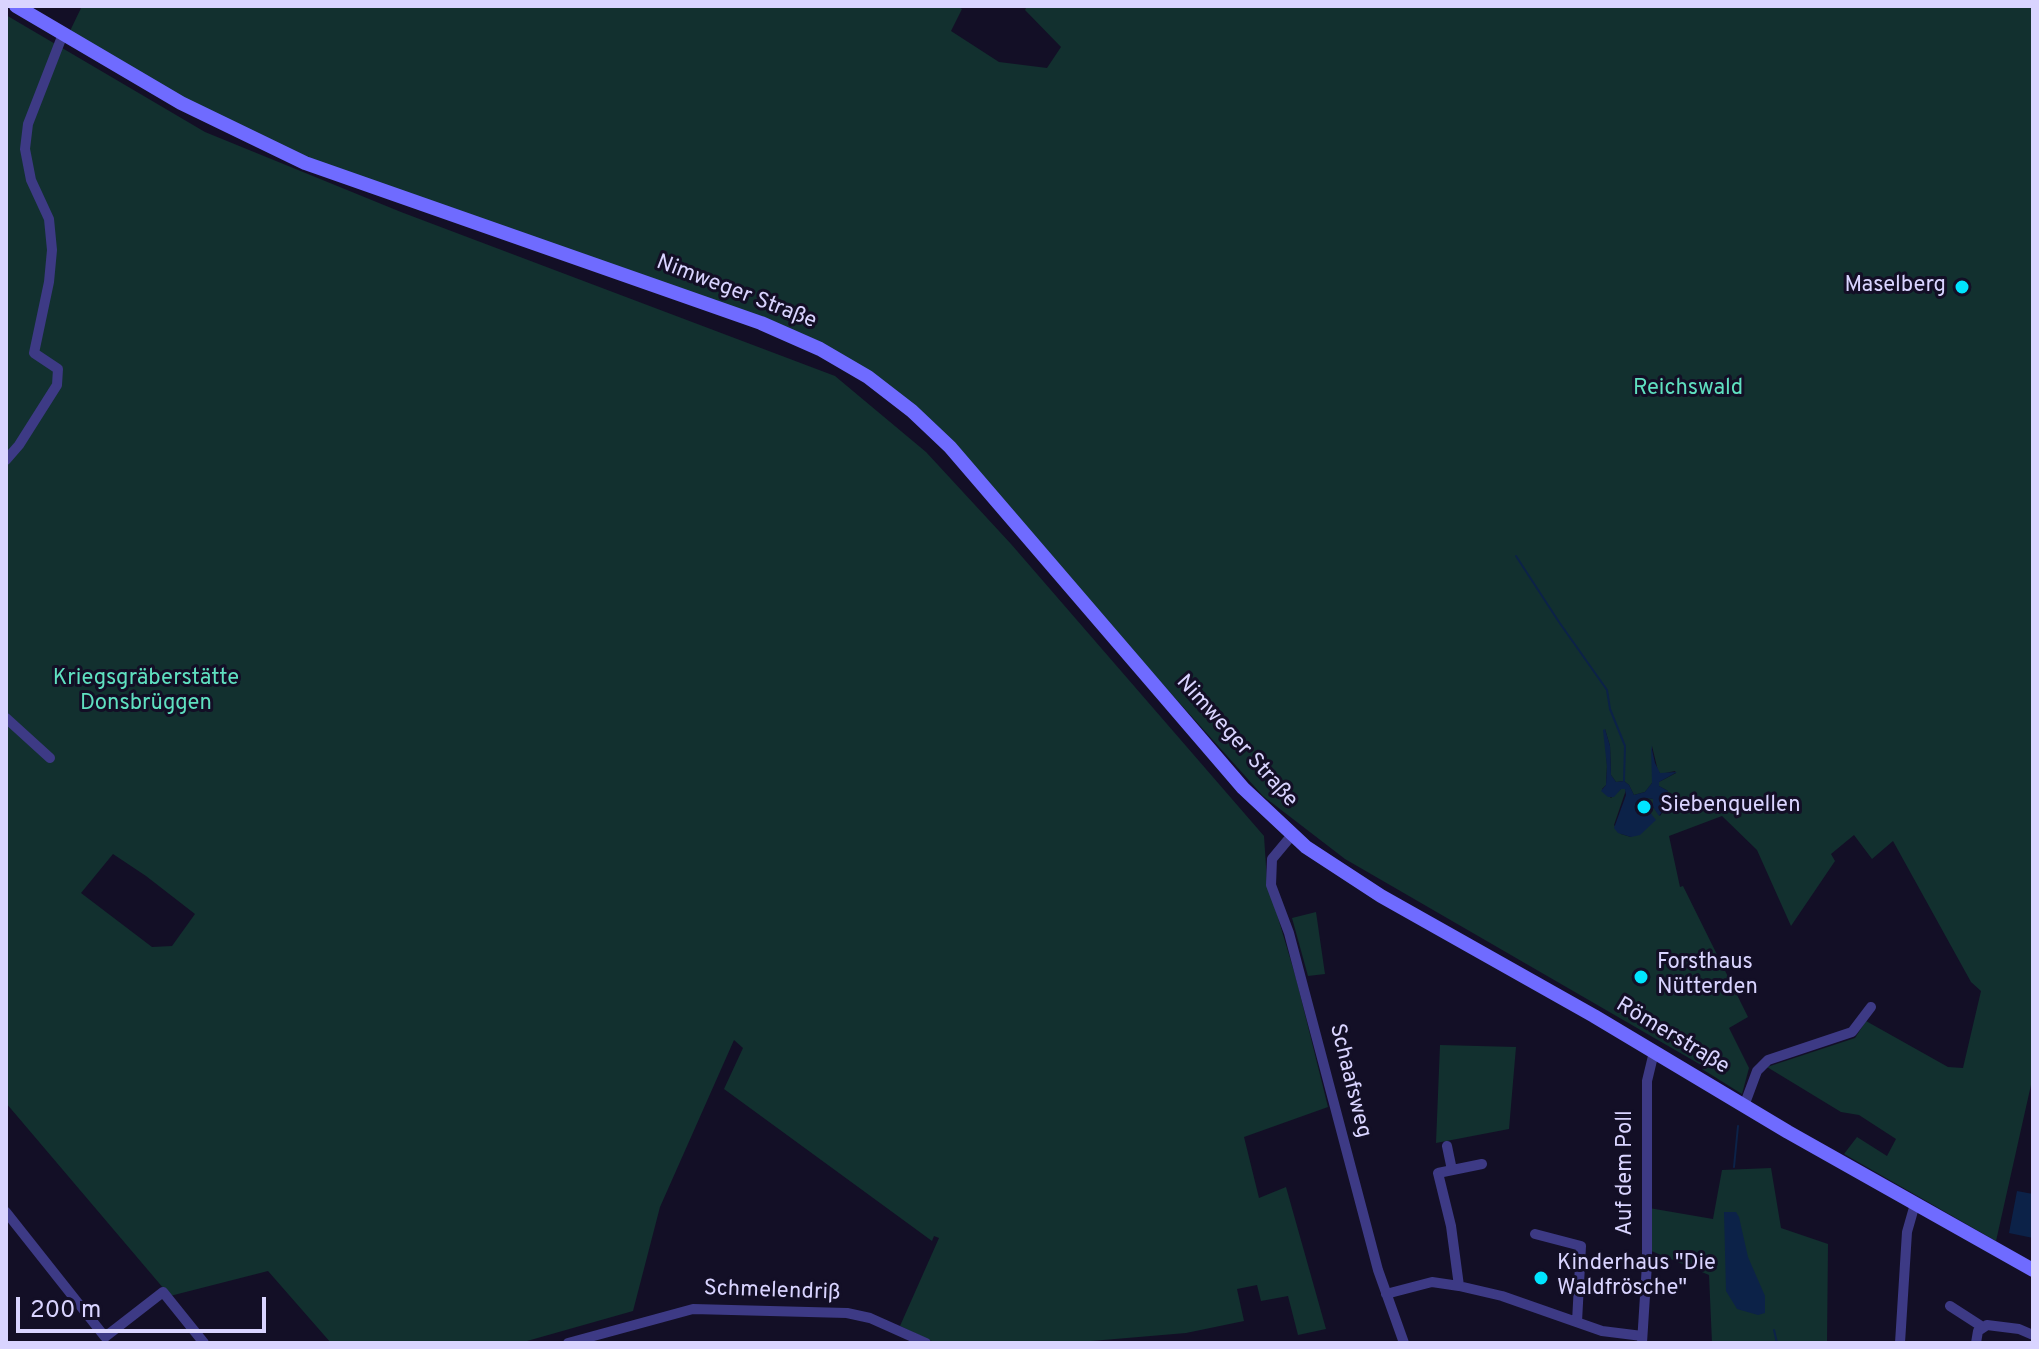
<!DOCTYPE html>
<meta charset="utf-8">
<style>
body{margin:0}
#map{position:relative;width:2039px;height:1349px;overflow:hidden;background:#130f26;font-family:Overpass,sans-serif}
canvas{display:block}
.frame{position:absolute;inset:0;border:8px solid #d9d4ff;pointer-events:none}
.scale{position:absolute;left:16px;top:1297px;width:250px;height:36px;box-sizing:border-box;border:4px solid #d9d4ff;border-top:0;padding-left:10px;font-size:24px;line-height:28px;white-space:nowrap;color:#d9d4ff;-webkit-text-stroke:6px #130f26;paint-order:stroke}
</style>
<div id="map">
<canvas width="2039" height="1349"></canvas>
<div class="frame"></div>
<div class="scale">200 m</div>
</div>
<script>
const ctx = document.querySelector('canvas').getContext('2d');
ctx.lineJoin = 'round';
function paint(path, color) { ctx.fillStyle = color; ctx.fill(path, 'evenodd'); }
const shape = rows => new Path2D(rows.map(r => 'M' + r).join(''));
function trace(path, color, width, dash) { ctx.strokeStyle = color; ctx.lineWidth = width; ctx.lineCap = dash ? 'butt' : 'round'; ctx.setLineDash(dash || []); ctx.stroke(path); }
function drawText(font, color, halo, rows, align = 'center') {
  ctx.font = font + ' Overpass,sans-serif'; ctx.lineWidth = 6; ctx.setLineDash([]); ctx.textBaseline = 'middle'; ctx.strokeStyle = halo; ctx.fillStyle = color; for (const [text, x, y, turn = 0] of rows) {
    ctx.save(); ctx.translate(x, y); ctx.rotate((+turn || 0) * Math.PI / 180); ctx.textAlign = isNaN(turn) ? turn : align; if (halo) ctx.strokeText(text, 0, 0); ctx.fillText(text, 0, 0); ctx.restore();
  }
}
const green = shape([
 [82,6,957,6,962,9,951,31,999,62,1047,68,1061,47,1025,10,1027,6,2033,6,2033,1076,1996,1241,1844,1154,1857,1137,1887,1156,1896,1139,1859,1115,1841,1112,1767,1067,1855,1038,1866,1021,1948,1067,1963,1068,1981,991,1971,982,1893,841,1872,859,1854,835,1831,854,1835,861,1791,926,1757,850,1722,816,1669,836,1680,887,1683,886,1748,1017,1729,1028,1749,1068,1742,1094,1702,1069,1701,1065,1345,859,1263,796,950,447,820,349,400,197,213,121,70,31],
 [1605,729,1610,746,1611,775,1616,782,1624,781,1629,785,1634,795,1645,792,1652,783,1652,746,1658,771,1661,774,1675,771,1676,773,1659,782,1659,786,1668,791,1666,798,1659,798,1667,806,1660,816,1653,807,1653,799,1648,798,1643,801,1642,804,1648,808,1631,837,1621,834,1614,825,1626,790,1623,787,1611,798,1602,789,1606,785,1607,766],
 [6,15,205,132,401,212,835,376,926,452,1011,544,1264,836,1267,881,1296,978,1328,1107,1244,1137,1259,1198,1286,1187,1326,1329,1298,1335,1288,1296,1261,1301,1257,1285,1237,1289,1244,1321,1186,1333,1068,1343,936,1343,900,1326,939,1238,934,1236,932,1241,724,1089,743,1048,734,1040,660,1207,633,1311,520,1343,331,1343,268,1271,170,1296,6,1103],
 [113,854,146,876,195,914,172,946,152,947,81,893],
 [1316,912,1325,974,1308,976,1292,918],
 [1440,1045,1516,1047,1509,1129,1436,1143],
 [1771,1168,1781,1228,1828,1244,1827,1343,1712,1343,1709,1275,1649,1250,1649,1208,1713,1219,1722,1170]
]);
const water = shape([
 [1605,729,1610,746,1611,775,1616,782,1624,781,1629,785,1634,795,1645,792,1652,783,1651,745,1655,763,1660,773,1677,772,1659,782,1659,786,1668,791,1667,798,1660,798,1667,805,1659,816,1653,807,1653,799,1648,798,1642,802,1656,820,1640,835,1631,837,1618,833,1614,828,1626,795,1625,789,1621,789,1614,797,1608,797,1601,791,1606,785,1607,767,1603,730],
 [2017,1191,2033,1194,2033,1238,2009,1233],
 [1724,1212,1736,1212,1739,1217,1748,1257,1765,1296,1765,1313,1758,1315,1737,1309,1726,1291]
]);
const stream = shape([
 [1516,556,1559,622,1607,690,1610,709,1625,746,1624,781],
 [1734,1167,1738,1126],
 [1774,1330,1777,1343]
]);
const minor = shape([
 [6,460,19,445,57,385,58,369,34,353,49,282,52,250,49,219,31,180,25,149,28,124,63,34],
 [6,718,50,758],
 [1292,835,1272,859,1271,885,1289,933,1378,1270,1404,1343],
 [1744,1106,1757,1071,1768,1060,1852,1032,1871,1007],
 [1447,1146,1452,1170],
 [6,1212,105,1337,163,1292,204,1343],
 [1535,1234,1581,1246,1577,1322],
 [1459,1286,1451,1226,1438,1173,1482,1164],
 [1386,1294,1432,1282,1459,1286,1502,1296,1602,1331,1642,1336],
 [1950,1306,1981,1326],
 [568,1343,693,1309,847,1313,870,1318,926,1343],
 [1642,1343,1647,1264,1647,1081,1654,1052],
 [1900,1343,1907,1232,1915,1204],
 [1976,1343,1978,1331,1987,1325,2019,1329,2033,1335]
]);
const secondary = shape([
 [16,6,181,103,305,163,761,323,820,349,868,377,912,411,950,447,1243,788,1306,847,1381,896,1594,1016,1788,1132,2033,1270]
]);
const markers = [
 [1962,287,8,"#00e5ff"],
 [1644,807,8,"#00e5ff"],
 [1641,977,8,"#00e5ff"],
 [1541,1278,8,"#00e5ff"]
];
const poiNames = [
 ["Maselberg",1946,287,"right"],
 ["Siebenquellen",1660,807],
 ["Forsthaus",1657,964],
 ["Nütterden",1657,989],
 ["Kinderhaus \"Die",1557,1265],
 ["Waldfrösche\"",1557,1290]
];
const streetNames = [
 ["Nimweger Straße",736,293,21],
 ["Nimweger Straße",1236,742,48],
 ["Römerstraße",1672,1037,31],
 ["Schaafsweg",1349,1081,76],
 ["Auf dem Poll",1627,1173,-90],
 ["Schmelendriß",772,1292,2]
];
const parkNames = [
 ["Reichswald",1688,390],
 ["Kriegsgräberstätte",146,680],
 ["Donsbrüggen",146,705]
];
paint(green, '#12302f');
paint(water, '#0c2248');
trace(stream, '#0c2248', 2);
trace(minor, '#3d3a85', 10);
trace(secondary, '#6f6bff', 14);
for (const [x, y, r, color] of markers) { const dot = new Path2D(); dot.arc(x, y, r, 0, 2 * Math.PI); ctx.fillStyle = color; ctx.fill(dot); trace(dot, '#130f26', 3); }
drawText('22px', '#d9d4ff', '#130f26', poiNames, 'left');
drawText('22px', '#d9d4ff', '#130f26', streetNames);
drawText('22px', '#5fe0c0', '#130f26', parkNames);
</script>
